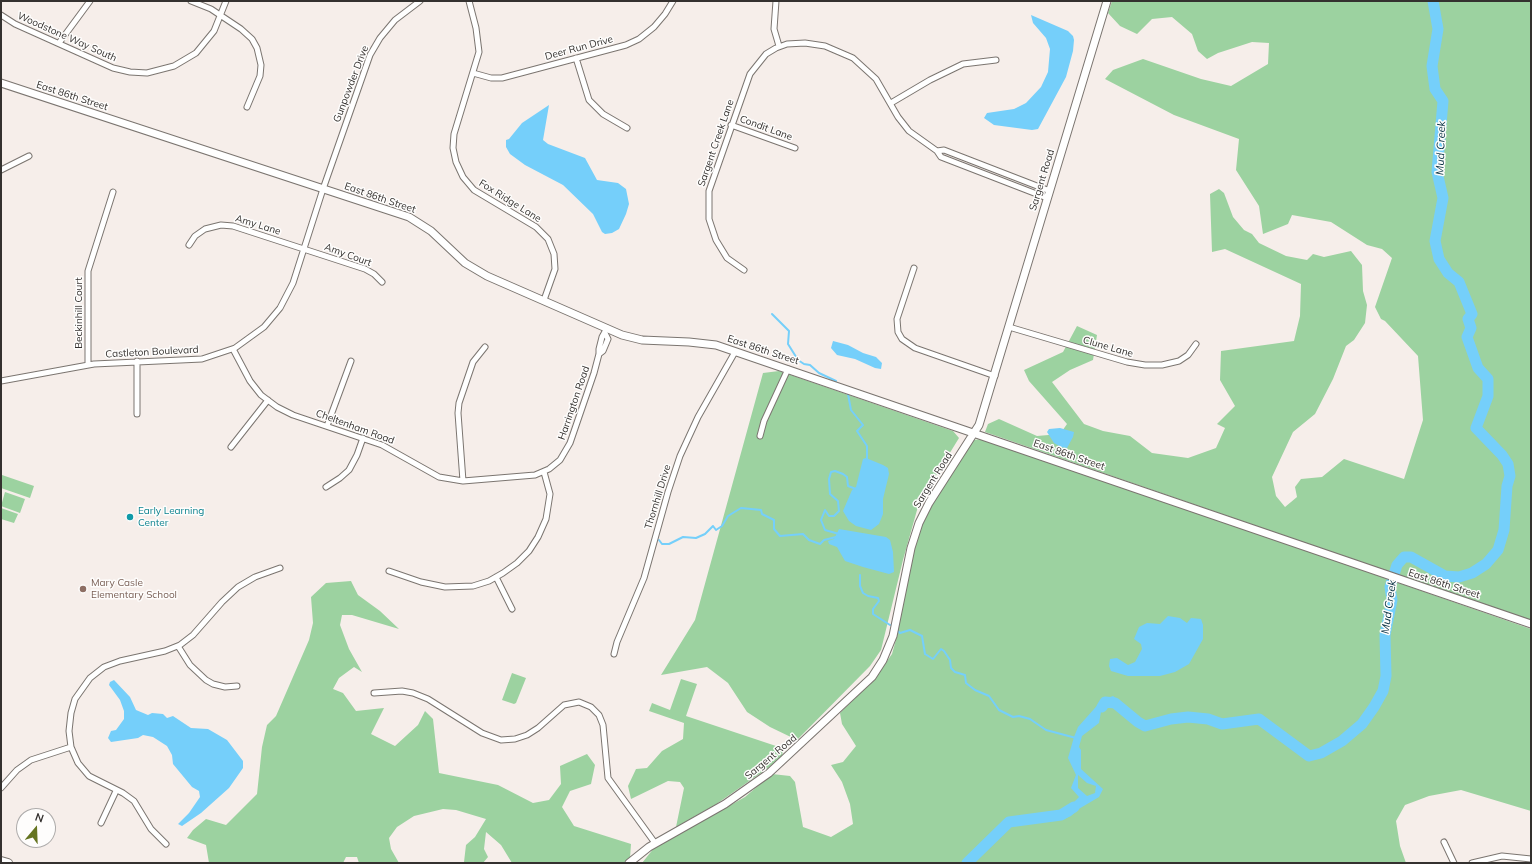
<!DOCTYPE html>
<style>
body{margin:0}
#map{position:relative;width:1532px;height:864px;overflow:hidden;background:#f6eeea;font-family:Mulish,sans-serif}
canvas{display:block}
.frame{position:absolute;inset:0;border:2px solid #34312f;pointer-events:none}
.north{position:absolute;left:16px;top:808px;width:40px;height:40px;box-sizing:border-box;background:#fefdfc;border:1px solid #adabaa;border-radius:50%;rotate:19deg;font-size:11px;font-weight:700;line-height:16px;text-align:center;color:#34312f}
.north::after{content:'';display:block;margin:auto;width:14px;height:18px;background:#657420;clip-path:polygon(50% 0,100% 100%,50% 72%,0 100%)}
</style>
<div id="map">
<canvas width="1532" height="864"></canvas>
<div class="frame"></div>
<div class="north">N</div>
</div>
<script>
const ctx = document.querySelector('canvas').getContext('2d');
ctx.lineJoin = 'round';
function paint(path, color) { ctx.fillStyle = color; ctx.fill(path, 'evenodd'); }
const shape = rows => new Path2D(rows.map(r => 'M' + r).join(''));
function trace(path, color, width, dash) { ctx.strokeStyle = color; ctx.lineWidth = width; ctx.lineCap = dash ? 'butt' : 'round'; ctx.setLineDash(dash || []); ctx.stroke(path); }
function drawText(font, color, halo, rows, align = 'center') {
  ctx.font = font + ' Mulish,sans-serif'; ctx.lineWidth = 3; ctx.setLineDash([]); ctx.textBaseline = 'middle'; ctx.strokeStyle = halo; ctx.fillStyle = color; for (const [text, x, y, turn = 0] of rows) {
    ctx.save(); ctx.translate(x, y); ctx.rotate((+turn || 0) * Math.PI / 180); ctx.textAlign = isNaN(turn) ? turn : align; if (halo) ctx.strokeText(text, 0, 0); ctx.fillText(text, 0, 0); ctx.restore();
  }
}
const green = shape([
 [1112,1,1531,1,1531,621,985,432,988,424,999,419,1037,436,1060,434,1067,424,1029,381,1024,370,1063,352,1077,326,1097,335,1093,360,1070,370,1052,382,1084,424,1103,431,1130,436,1152,453,1188,458,1216,448,1225,428,1217,424,1235,406,1220,380,1221,351,1294,341,1300,316,1301,284,1225,249,1212,252,1210,194,1219,189,1224,193,1233,217,1244,230,1252,234,1259,243,1286,256,1307,260,1313,254,1324,257,1351,251,1362,265,1363,291,1367,305,1365,323,1354,340,1346,346,1333,379,1315,414,1293,432,1272,477,1276,496,1285,507,1297,497,1295,487,1301,479,1322,477,1344,459,1404,479,1423,420,1418,356,1385,321,1381,319,1375,307,1392,258,1382,249,1367,245,1331,222,1292,215,1288,224,1263,234,1259,206,1236,170,1239,139,1174,115,1105,79,1113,70,1143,59,1201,79,1231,86,1268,64,1269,43,1252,42,1218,53,1207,59,1198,51,1192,34,1172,17,1152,19,1137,34,1120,26,1108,13],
 [779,371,953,431,959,438,919,503,903,560,881,650,870,666,797,740,770,727,747,712,728,683,707,667,661,675,695,620,763,373],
 [981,439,1020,451,1531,629,1531,811,1461,790,1429,796,1405,805,1396,821,1400,846,1406,863,642,863,654,848,745,797,772,774,790,776,795,782,803,827,831,837,853,824,850,804,842,782,831,765,843,762,856,746,842,724,840,713,875,678,892,654,897,636,912,555,925,514,967,449,974,440],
 [2,475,34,486,30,498,1,488],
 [5,492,25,499,20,513,1,506],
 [1,508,18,514,14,523,1,519],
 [351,581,358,595,380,611,399,629,352,615,342,615,340,625,349,649,362,672,354,667,339,678,333,689,343,693,356,711,384,708,371,734,395,746,418,725,425,711,433,719,439,773,498,785,533,803,549,800,561,784,560,766,587,754,595,765,591,784,570,791,562,807,574,826,631,844,630,858,625,863,512,863,501,845,486,832,484,849,488,857,483,863,464,862,466,845,475,837,486,819,456,810,443,809,414,816,397,827,389,838,391,849,399,863,359,863,357,857,346,857,343,863,209,863,206,845,187,838,193,830,206,819,226,825,257,794,262,747,267,725,276,716,309,640,313,623,311,597,326,583],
 [512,673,526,678,516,703,514,704,502,700],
 [681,679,697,684,686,716,776,746,783,751,782,756,768,768,715,805,676,827,684,788,680,782,668,781,631,799,628,786,636,769,647,768,662,751,683,739,684,723,649,711,652,703,670,710]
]);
const water = shape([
 [1031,15,1068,31,1073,36,1074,40,1073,51,1066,77,1038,129,1032,130,994,125,984,118,987,113,1014,109,1026,103,1041,87,1048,72,1050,49,1046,38,1033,23],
 [549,105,543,140,548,144,585,158,597,180,618,183,626,189,629,204,626,214,619,229,612,233,605,234,602,232,593,214,563,185,525,165,510,154,506,147,506,140,509,139,522,123],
 [833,341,848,345,863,353,876,357,882,363,881,369,875,368,855,359,837,355,831,348],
 [1060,428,1074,432,1073,437,1067,448,1061,447,1054,443,1047,432,1049,429],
 [866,458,883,465,888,468,889,474,883,499,883,514,879,524,871,530,856,526,849,521,843,511,852,490,856,487,863,459],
 [839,529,886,537,890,540,893,552,894,572,889,574,863,567,845,561,837,547,829,544,828,541,834,539],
 [1168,616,1180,618,1187,623,1191,618,1201,619,1203,625,1203,639,1189,664,1175,672,1160,676,1128,676,1111,671,1109,666,1110,659,1117,658,1128,665,1135,662,1142,649,1141,644,1134,639,1139,627,1147,623,1160,624],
 [114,680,130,697,136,710,148,715,152,713,163,714,167,718,173,716,191,728,208,729,227,740,243,761,243,768,229,788,201,813,182,826,178,824,189,813,200,797,199,791,192,787,173,764,172,755,167,746,153,737,143,735,138,738,111,742,108,738,111,731,116,730,124,719,124,711,120,700,109,685,110,682],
 [1113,696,1117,699,1115,703,1111,707,1107,708,1101,712,1099,723,1082,736,1079,747,1081,750,1081,769,1103,789,1099,797,1077,810,1071,816,1062,820,1060,811,1072,804,1079,797,1071,788,1076,775,1068,758,1074,737,1078,727,1102,700],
 [1078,775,1087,783,1096,786,1095,793,1087,796,1078,788]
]);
const stream = shape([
 [772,314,789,331,788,344,798,360,804,364,810,365,819,373,836,381],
 [848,394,851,410,863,425,857,431,867,446,867,460],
 [839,534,825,530,821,520,825,510,829,516,834,516,839,511,838,501,830,494,829,479,831,472,835,471,843,474,847,477,848,486,856,489],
 [659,540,662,544,669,544,683,537,696,538,705,534,713,526,716,530,722,526,728,516,741,508,761,510,762,514,774,520,774,529,780,536,803,534,809,540,820,544,824,540,836,537],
 [860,575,860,586,863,593,868,596,878,598,879,601,873,609,873,614,890,625],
 [898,631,900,633,910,630,922,636,925,654,933,659,941,649,944,651,950,660,951,668,955,672,965,675,966,683,975,690,989,696,999,710,1013,717,1019,716,1030,719,1046,730,1076,738]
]);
const river = shape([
 [1102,707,1105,702,1115,703,1138,722,1145,726,1171,719,1188,717,1208,719,1222,724,1259,719,1309,756,1321,753,1342,741,1362,724,1374,707,1383,691,1386,676,1385,635,1392,600,1390,587,1397,565,1404,557,1411,557,1445,576,1459,577,1472,573,1486,564,1498,550,1504,530,1507,486,1510,476,1508,464,1502,455,1476,428,1488,396,1488,379,1478,368,1467,337,1471,328,1468,319,1472,314,1459,282,1448,273,1439,259,1435,241,1443,198,1437,172,1443,101,1435,89,1432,66,1438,29,1433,1],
 [967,863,1009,822,1061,815,1074,807]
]);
const street = shape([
 [191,1,211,9,241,29,252,39,257,48,261,65,260,76,247,107],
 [469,1,476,28,479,52,454,134,453,148,456,162,463,177,474,190,536,227,548,239,554,254,555,269,544,300],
 [776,1,774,29,779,46],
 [1,15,15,24,113,68,130,72,147,73,174,66,196,53,214,31,226,1],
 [59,43,90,1],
 [576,58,589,100,603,114,627,128],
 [473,73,491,78,502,78,626,45,639,39,654,27,665,14,673,1],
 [891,103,930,80,963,64,996,60],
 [731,125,795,148],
 [937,151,944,150,1050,191],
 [1,170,29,156],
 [189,245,195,236,205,229,221,225,233,226,365,269,374,274,382,282],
 [914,268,897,319,898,332,902,339,915,348,995,376],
 [744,270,727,258,716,240,709,219,709,191,750,74,766,54,776,48,787,44,805,43,825,46,853,58,876,79,898,117,909,131,937,151,941,157,1047,198],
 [1009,327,1127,362,1145,365,1162,365,1179,361,1188,355,1196,344],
 [233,349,250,381,261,395,277,407,293,415,382,445,439,477,463,481,535,475,549,469,560,460,570,443,594,373,599,354,599,349,602,337,607,328],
 [599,354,603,351,608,339,605,333],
 [88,365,88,271,113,192],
 [1,381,94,364,202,359,235,348,264,327,280,308,293,283,323,189,370,55,380,38,395,20,420,1],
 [137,414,137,361],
 [327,426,351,361],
 [760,436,764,421,788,369],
 [231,447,268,400],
 [463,481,458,413,459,403,473,362,485,347],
 [326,487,340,478,349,470,357,455,363,438],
 [389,571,421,582,445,587,473,586,489,581,503,573,517,563,529,551,538,537,546,519,550,494,544,472],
 [496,577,512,609],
 [178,646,190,665,206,680,213,684,225,687,237,686],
 [614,654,617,642,644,578,668,492,680,456,698,417,735,352],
 [374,693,402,691,413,693,428,699,482,733,501,740,515,739,527,735,538,728,564,705,579,702,591,707,599,715,603,725,608,778,655,843],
 [1,788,17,770,31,760,71,747],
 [101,823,116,791],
 [1444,842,1454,863],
 [166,844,151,829,134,801,123,793,89,776,78,763,71,747,69,731,71,713,75,699,90,678,104,667,120,661,165,651,180,645,193,635,222,602,238,587,255,577,280,568],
 [1472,863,1502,856,1531,859]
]);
const secondary = shape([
 [1,83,409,217,431,231,465,263,487,276,622,335,642,340,689,342,716,345,1531,624],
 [629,863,649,847,725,804,769,773,872,677,883,660,893,636,911,548,919,523,929,503,979,425,1107,1]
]);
const primary = shape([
 [1,861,8,863]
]);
const markers = [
 [130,517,4,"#0f9aa8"],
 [83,589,4,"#8d6e63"]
];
const streetNames = [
 ["Woodstone Way South",67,37,24],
 ["Deer Run Drive",579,48,-15],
 ["Gunpowder Drive",351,84,-69],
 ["East 86th Street",72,96,18],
 ["Condit Lane",766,128,20],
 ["Sargent Creek Lane",716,143,-71],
 ["Sargent Road",1042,180,-73],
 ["East 86th Street",380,198,19],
 ["Fox Ridge Lane",510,201,32],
 ["Amy Lane",258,225,17],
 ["Amy Court",348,255,20],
 ["Beckinhill Court",79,313,-90],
 ["Clune Lane",1108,347,16],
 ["East 86th Street",763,350,18],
 ["Castleton Boulevard",152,352,-3],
 ["Harrington Road",574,403,-71],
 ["Cheltenham Road",355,427,20],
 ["East 86th Street",1069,455,19],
 ["Sargent Road",933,480,-58],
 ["Thornhill Drive",658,497,-73],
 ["East 86th Street",1444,584,18],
 ["Sargent Road",771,757,-40]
];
const cultureNames = [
 ["Early Learning",138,511],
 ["Center",138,523]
];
const educationNames = [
 ["Mary Casle",91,583],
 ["Elementary School",91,595]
];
const waterNames = [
 ["Mud Creek",1441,148,-88],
 ["Mud Creek",1389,607,-82]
];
paint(green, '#9cd2a0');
paint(water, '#75cffa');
trace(stream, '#75cffa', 2);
trace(river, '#75cffa', 11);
trace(street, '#7b7570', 7);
trace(secondary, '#7b7570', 9);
trace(primary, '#7b7570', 10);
trace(street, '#fff', 5);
trace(secondary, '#fff', 7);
trace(primary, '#fff', 8);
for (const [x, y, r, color] of markers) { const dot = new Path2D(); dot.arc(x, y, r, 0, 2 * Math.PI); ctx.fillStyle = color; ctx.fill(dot); trace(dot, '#fefdfc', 1.5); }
drawText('10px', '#34312f', '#fefdfc', streetNames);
drawText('10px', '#0d838f', '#fefdfc', cultureNames, 'left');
drawText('10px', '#785e54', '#fefdfc', educationNames, 'left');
drawText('italic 11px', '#073143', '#fefdfc', waterNames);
</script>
